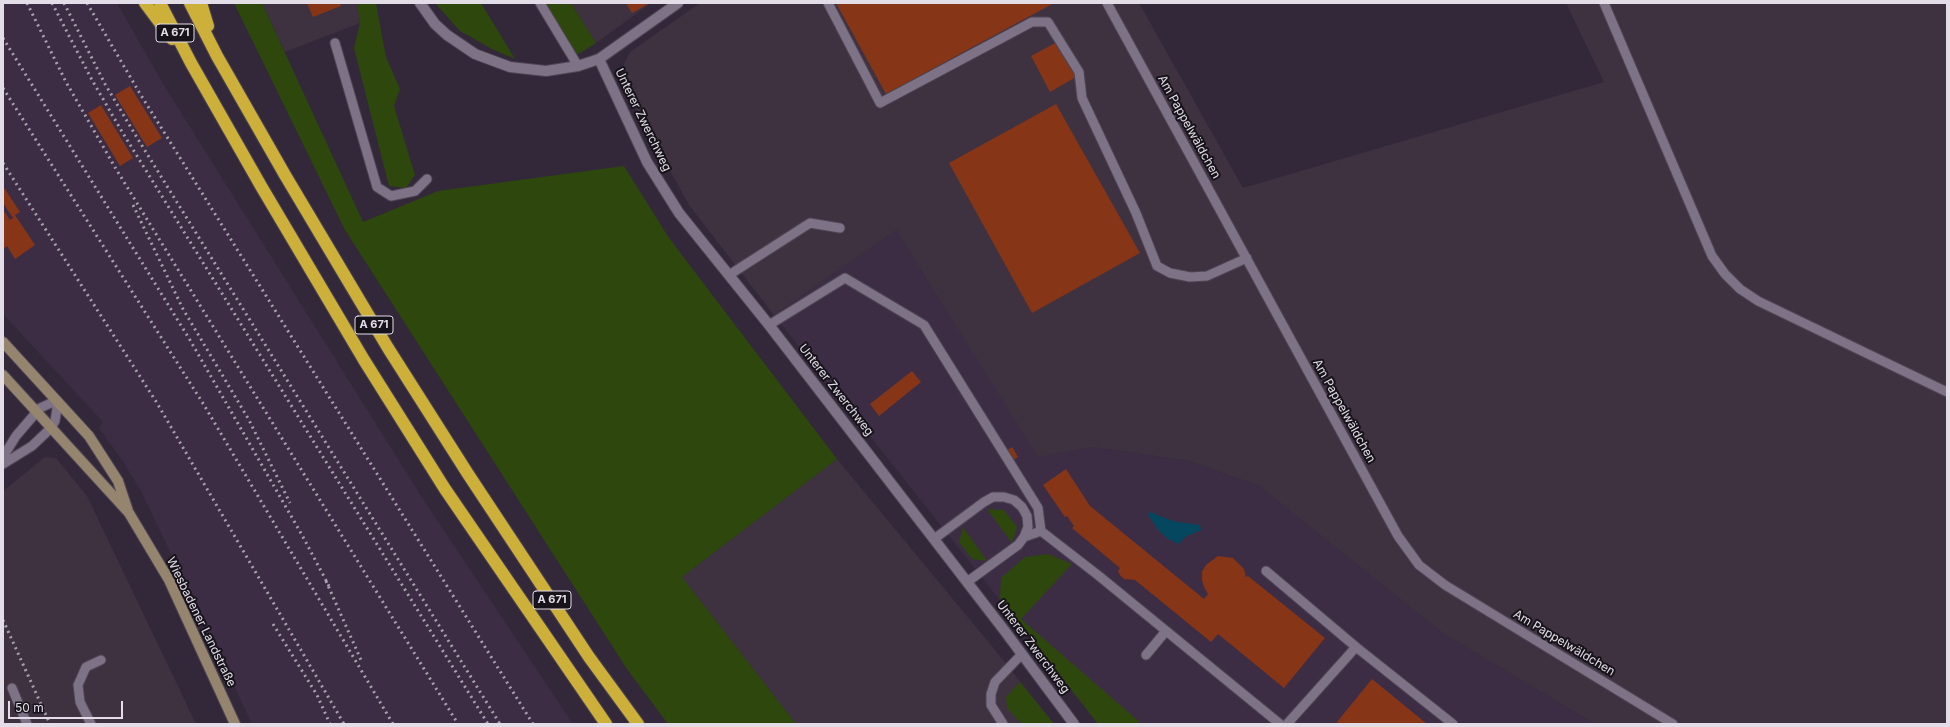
<!DOCTYPE html>
<meta charset="utf-8">
<style>
body{margin:0}
#map{position:relative;width:1950px;height:727px;overflow:hidden;background:#322839;font-family:Inter,sans-serif}
canvas{display:block}
.frame{position:absolute;inset:0;border:4px solid #e3dde8;pointer-events:none}
.scale{position:absolute;left:8px;top:701px;width:115px;height:18px;box-sizing:border-box;border:2px solid #e3dde8;border-top:0;padding-left:5px;font-size:12px;line-height:14px;white-space:nowrap;color:#e3dde8;-webkit-text-stroke:3px #17131a;paint-order:stroke}
</style>
<div id="map">
<canvas width="1950" height="727"></canvas>
<div class="frame"></div>
<div class="scale">50 m</div>
</div>
<script>
const ctx = document.querySelector('canvas').getContext('2d');
ctx.lineJoin = 'round';
function paint(path, color) { ctx.fillStyle = color; ctx.fill(path, 'evenodd'); }
const shape = rows => new Path2D(rows.map(r => 'M' + r).join(''));
function trace(path, color, width, dash) { ctx.strokeStyle = color; ctx.lineWidth = width; ctx.lineCap = dash ? 'butt' : 'round'; ctx.setLineDash(dash || []); ctx.stroke(path); }
function drawText(font, color, halo, rows, align = 'center') {
  ctx.font = font + ' Inter,sans-serif'; ctx.lineWidth = 4; ctx.setLineDash([]); ctx.textBaseline = 'middle'; ctx.strokeStyle = halo; ctx.fillStyle = color; for (const [text, x, y, turn = 0] of rows) {
    ctx.save(); ctx.translate(x, y); ctx.rotate((+turn || 0) * Math.PI / 180); ctx.textAlign = isNaN(turn) ? turn : align; if (halo) ctx.strokeText(text, 0, 0); ctx.fillText(text, 0, 0); ctx.restore();
  }
}
const built = shape([
 [3,3,117,3,165,87,423,499,573,724,252,724,142,493,122,460,99,428,103,422,3,314],
 [896,230,1038,456,1093,447,1189,461,1259,486,1444,634,1595,724,1098,724,774,315]
]);
const industrial = shape([
 [262,3,357,3,360,23,285,52],
 [571,3,651,3,596,43],
 [700,3,1139,3,1243,188,1604,82,1566,3,1947,3,1947,724,1595,724,1444,634,1259,486,1189,461,1093,447,1038,457,896,230,774,315,689,205,624,87,622,68,630,52],
 [45,457,56,458,87,496,196,724,3,724,3,491],
 [837,459,995,650,1054,724,796,724,682,577]
]);
const green = shape([
 [234,3,262,3,363,222,438,191,624,166,669,238,837,459,682,577,796,724,668,724,627,669,345,230],
 [357,3,376,3,386,57,400,89,394,106,415,175,406,188,389,186,354,48,360,23],
 [435,3,481,3,515,59,492,49,460,31],
 [544,3,571,3,596,43,577,55],
 [987,509,1004,510,1017,527,1012,543],
 [963,527,987,561,972,559,959,542],
 [1048,554,1072,564,1021,619,1142,724,1098,724,1000,598,1001,578,1025,557],
 [1020,682,1054,724,1022,724,1007,708,1006,697]
]);
const water = shape([
 [1150,512,1173,521,1200,525,1201,530,1185,537,1179,544,1168,539,1159,531,1148,515]
]);
const building = shape([
 [307,3,340,3,341,6,313,17],
 [626,3,650,3,632,13],
 [836,3,1054,3,886,94],
 [1057,42,1076,77,1050,92,1031,56],
 [130,86,162,138,147,147,115,95],
 [1056,104,1140,253,1032,313,949,163],
 [101,105,133,158,120,166,88,113],
 [3,186,20,212,15,215,35,245,15,259,7,246,3,249,3,210,10,220,13,218,3,203],
 [912,371,921,382,879,416,870,404],
 [1012,447,1018,457,1013,460,1006,451],
 [1066,469,1090,506,1204,599,1208,594,1204,587,1202,580,1202,572,1206,565,1218,556,1233,558,1244,569,1246,577,1248,576,1325,638,1284,688,1218,634,1211,642,1135,580,1124,579,1120,575,1118,571,1120,568,1072,528,1074,526,1067,516,1065,517,1043,485],
 [1372,679,1427,724,1340,724,1337,722]
]);
const service = shape([
 [540,3,578,66],
 [828,3,880,103,1032,22,1048,22,1079,72,1082,98,1136,213,1157,266,1170,273,1190,277,1207,276,1247,258],
 [1107,3,1398,536,1419,565,1445,585,1673,724],
 [1604,3,1712,256,1725,274,1740,289,1758,301,1947,392],
 [335,43,377,187,391,196,415,191,427,179],
 [729,275,810,223,840,228],
 [769,325,845,278,924,325,1038,508,1041,531,1024,537],
 [3,457,16,436,40,408,51,403,58,402,55,421,51,428,32,446,3,464],
 [1041,531,1099,576,1280,724],
 [934,539,984,502,993,497,1004,497,1014,500,1022,507,1027,516,1028,527,1024,537,1018,545,967,582],
 [1266,571,1356,647],
 [1146,655,1166,631],
 [12,688,27,724],
 [91,724,80,702,78,685,86,667,101,660],
 [1003,724,991,705,991,694,995,682,1022,654],
 [1287,724,1356,647,1453,724]
]);
const minor = shape([
 [420,3,435,24,447,35,475,54,510,67,546,71,578,66,599,59,678,3],
 [599,59,647,162,679,213,769,325,1004,630,1074,724]
]);
const secondary = shape([
 [3,342,89,436,118,481,128,511],
 [3,375,129,513,169,580,235,724]
]);
const motorway = shape([
 [145,3,172,39],
 [160,3,191,63,261,186,364,360,445,489,606,724],
 [190,3,217,56,285,175,388,348,468,474,589,657,638,724],
 [201,3,208,26]
]);
const rail = shape([
 [27,3,66,82,116,169,458,724],
 [52,3,92,80,121,130,488,724],
 [64,3,105,84,136,136,500,724],
 [87,3,139,92,533,724],
 [3,38,190,340,302,535,329,586],
 [3,88,204,405,393,724],
 [3,163,157,403,344,724],
 [133,205,183,309,249,420,290,503],
 [326,581,361,660],
 [3,620,50,724],
 [273,624,317,695,330,724]
]);
const shields = [
 [175,33,38],
 [374,325,38],
 [552,600,38]
];
const shieldNames = [
 ["A 671",175,33],
 ["A 671",374,325],
 ["A 671",552,600]
];
const streetNames = [
 ["Unterer Zwerchweg",643,120,64],
 ["Am Pappelwäldchen",1189,127,61],
 ["Unterer Zwerchweg",836,390,52],
 ["Am Pappelwäldchen",1344,411,61],
 ["Wiesbadener Landstraße",201,622,64],
 ["Am Pappelwäldchen",1564,643,31],
 ["Unterer Zwerchweg",1033,647,53]
];
paint(built, '#3c2d44');
paint(industrial, '#3e3241');
paint(green, '#2e470d');
paint(water, '#04475f');
paint(building, '#863517');
trace(service, '#4e4554', 11);
trace(minor, '#4e4554', 12);
trace(secondary, '#4e4554', 12);
trace(motorway, '#4e4554', 14);
trace(service, '#7e7286', 9);
trace(minor, '#7e7286', 10);
trace(secondary, '#95856f', 10);
trace(motorway, '#ccb039', 12);
trace(rail, '#a7a0ad', 3, [2, 4]);
for (const [x, y, w] of shields) { const box = new Path2D(); box.roundRect(x - w / 2, y - 9, w, 18, 3); ctx.fillStyle = '#17131a'; ctx.fill(box); trace(box, '#e3dde8', 1); }
drawText('bold 11px', '#e3dde8', null, shieldNames);
drawText('12px', '#e3dde8', '#17131a', streetNames);
</script>
